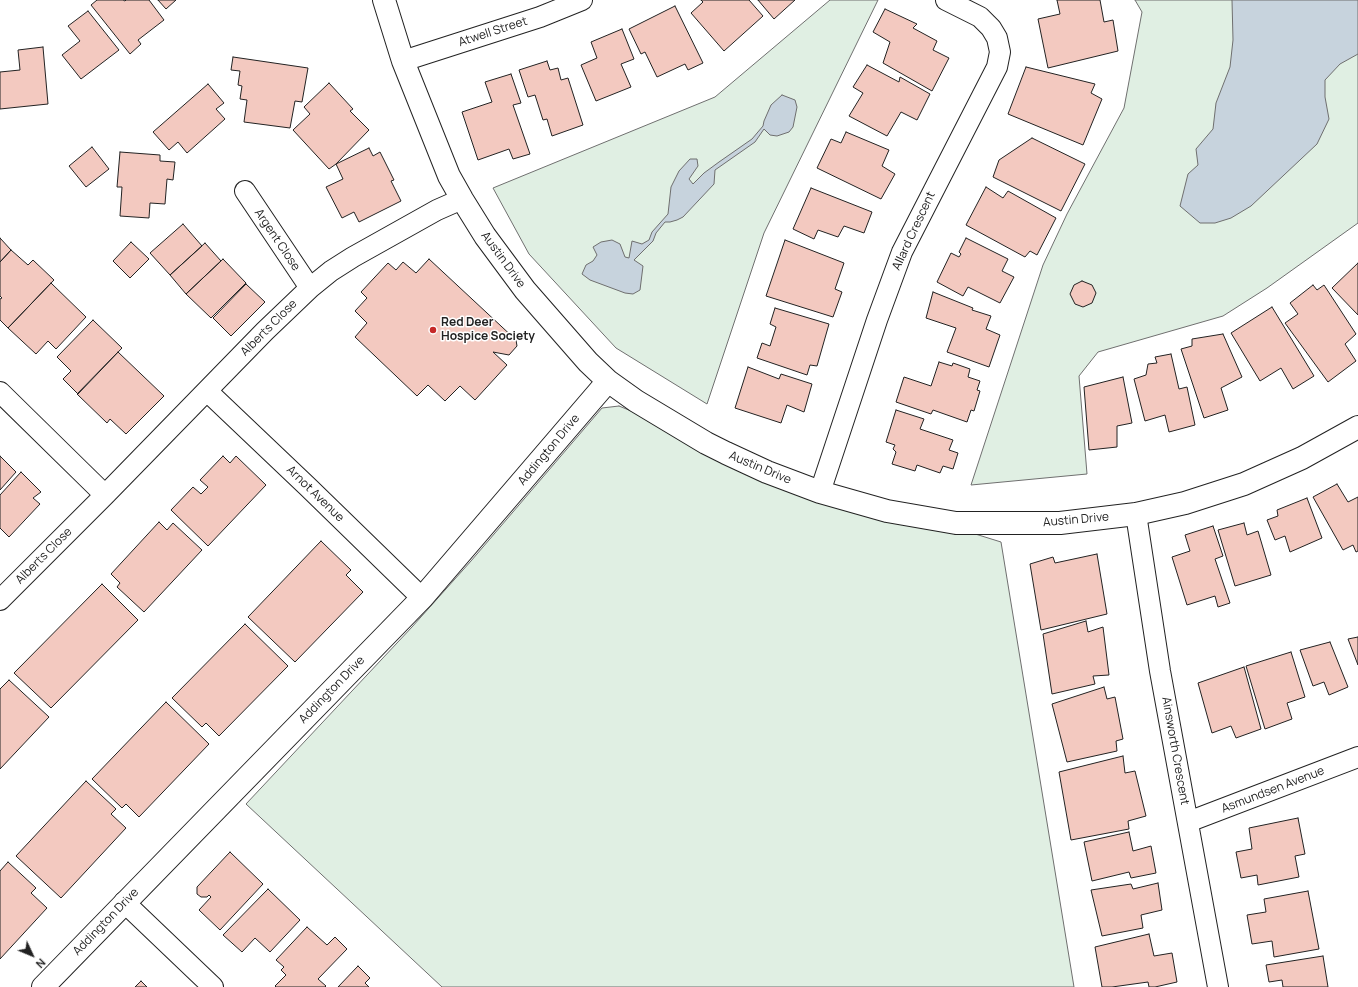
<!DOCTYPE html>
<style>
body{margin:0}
#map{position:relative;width:1358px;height:987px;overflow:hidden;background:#fff;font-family:Manrope,sans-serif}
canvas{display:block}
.north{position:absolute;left:12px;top:935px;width:40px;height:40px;-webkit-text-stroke:3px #fff;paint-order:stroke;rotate:134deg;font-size:11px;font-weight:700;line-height:16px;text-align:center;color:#222}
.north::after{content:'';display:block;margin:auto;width:14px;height:18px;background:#222;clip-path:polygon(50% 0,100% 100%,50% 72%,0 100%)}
</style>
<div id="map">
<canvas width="1358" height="987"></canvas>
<div class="north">N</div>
</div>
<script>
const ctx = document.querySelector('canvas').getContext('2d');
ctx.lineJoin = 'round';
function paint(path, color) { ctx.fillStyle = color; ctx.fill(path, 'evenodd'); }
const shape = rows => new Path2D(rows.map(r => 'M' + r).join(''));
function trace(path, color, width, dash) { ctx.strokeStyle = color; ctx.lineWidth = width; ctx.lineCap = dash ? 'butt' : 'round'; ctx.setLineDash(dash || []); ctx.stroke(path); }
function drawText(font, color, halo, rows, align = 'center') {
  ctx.font = font + ' Manrope,sans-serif'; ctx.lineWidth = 3; ctx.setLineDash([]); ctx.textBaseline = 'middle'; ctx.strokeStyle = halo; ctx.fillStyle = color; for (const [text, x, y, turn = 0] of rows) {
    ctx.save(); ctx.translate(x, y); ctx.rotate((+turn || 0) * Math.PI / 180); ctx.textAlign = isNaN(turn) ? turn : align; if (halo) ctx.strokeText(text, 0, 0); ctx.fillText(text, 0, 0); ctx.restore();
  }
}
const green = shape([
 [830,0,878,0,764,233,707,404,616,348,529,254,493,188,715,97,830,0],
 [1135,0,1358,0,1358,223,1267,288,1223,316,1098,352,1079,376,1087,474,971,485,1043,265,1067,214,1124,108,1142,12,1135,0],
 [619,406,675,429,911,514,1001,542,1074,987,442,987,246,804,412,627,471,561,602,408,619,406]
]);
const water = shape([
 [1232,0,1358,0,1358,54,1340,64,1325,80,1325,97,1329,119,1317,144,1251,206,1231,218,1215,223,1200,223,1180,206,1188,174,1198,165,1196,149,1213,129,1216,103,1230,67,1233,40,1232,0],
 [782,95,795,100,797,107,793,127,789,132,777,136,770,135,764,129,755,142,715,170,714,184,683,217,677,220,670,222,665,222,656,233,653,241,634,260,643,266,640,290,633,294,625,293,590,280,582,274,586,265,593,261,597,255,593,247,601,242,612,240,620,244,625,257,629,258,632,241,642,244,649,240,652,232,668,214,671,187,679,171,690,159,697,159,698,166,689,179,693,184,704,173,719,162,752,139,763,126,764,121,771,105,782,95]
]);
const building = shape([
 [97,0,123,0,125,1,126,0,149,0,164,20,138,40,141,44,130,54,91,5,97,0],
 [158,0,176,0,166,9,158,0],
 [701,0,749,0,763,16,724,51,691,13,703,2,701,0],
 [758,0,795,0,774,19,758,0],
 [1057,0,1100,0,1104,22,1113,20,1118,51,1048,68,1038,19,1060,14,1057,0],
 [675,6,703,63,688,70,685,64,657,77,645,52,641,54,629,29,675,6],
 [885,9,917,24,913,28,937,41,933,50,949,58,932,91,883,63,890,42,873,32,885,9],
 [88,11,119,50,81,79,62,55,80,41,68,26,88,11],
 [622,29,634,59,621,64,631,87,596,101,581,65,597,58,591,42,622,29],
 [43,47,48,104,0,109,0,72,20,70,18,50,43,47],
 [233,57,308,68,302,102,295,101,290,128,244,122,247,100,240,99,242,86,238,85,240,71,231,70,233,57],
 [547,61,550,70,558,68,561,80,568,78,583,125,552,136,547,119,543,120,535,95,528,97,519,70,547,61],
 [867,65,899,82,900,77,930,94,917,120,901,112,887,136,849,116,863,93,853,87,867,65],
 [1026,67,1095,84,1091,93,1102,99,1083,145,1008,114,1026,67],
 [511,74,521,103,513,105,530,154,513,159,509,149,478,160,462,112,492,102,485,82,511,74],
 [329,83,353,109,350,111,369,130,336,164,329,169,293,130,310,114,304,107,329,83],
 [208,84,224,103,216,109,225,119,187,153,178,142,169,150,153,132,208,84],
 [846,132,889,150,882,166,895,174,881,199,817,168,831,139,841,143,846,132],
 [1032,138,1085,164,1061,211,993,177,999,160,1032,138],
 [92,147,109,169,86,187,69,166,92,147],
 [369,148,373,156,380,152,394,180,391,181,401,201,359,222,354,212,342,218,326,187,343,179,336,164,369,148],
 [120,152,160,155,160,161,175,162,173,180,167,179,165,204,150,203,149,218,120,216,122,187,117,187,120,152],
 [986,187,1003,198,1008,191,1056,218,1037,255,1030,251,1025,257,966,225,986,187],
 [811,188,872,212,864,233,844,226,838,237,818,230,814,239,793,229,811,188],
 [183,224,202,246,170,275,150,253,183,224],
 [0,238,11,250,0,262,0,238],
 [966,238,1008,259,1002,271,1014,277,1000,303,968,287,963,296,937,282,951,253,959,257,961,254,959,252,966,238],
 [785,240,844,263,835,289,842,292,833,317,766,296,785,240],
 [131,242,149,259,130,278,113,261,131,242],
 [205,243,221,261,186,294,170,275,205,243],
 [11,250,28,265,33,260,54,280,8,328,0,320,0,299,2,298,0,296,0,262,11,250],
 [223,259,246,283,211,318,186,294,223,259],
 [429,259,516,340,517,346,509,355,493,352,507,365,475,400,460,386,445,401,428,385,417,396,355,337,367,323,355,311,367,298,361,292,388,263,396,270,403,262,416,273,429,259],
 [1358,263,1358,315,1332,288,1358,263],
 [1082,281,1092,285,1096,293,1092,303,1083,307,1075,304,1070,294,1074,285,1082,281],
 [51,283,86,317,56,349,48,341,36,354,8,328,51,283],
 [246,284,265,302,231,336,213,318,246,284],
 [1313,285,1317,290,1324,285,1356,334,1345,344,1356,361,1328,382,1285,323,1298,314,1290,303,1313,285],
 [933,292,973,308,972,310,991,316,986,329,1000,335,989,367,947,352,956,328,926,318,933,292],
 [1272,307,1314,376,1293,389,1281,368,1260,381,1231,333,1272,307],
 [775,308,829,324,817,366,810,365,807,375,757,358,762,343,770,346,776,327,770,324,775,308],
 [93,320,122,348,78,394,63,379,71,371,57,357,93,320],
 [1223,334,1242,377,1221,388,1228,410,1204,418,1181,349,1192,346,1192,339,1223,334],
 [118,352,164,396,126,434,110,419,107,423,77,394,118,352],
 [1171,354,1179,389,1187,387,1195,425,1169,432,1165,415,1145,421,1134,379,1146,375,1148,364,1157,363,1155,357,1171,354],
 [939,362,952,366,953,363,970,369,968,377,980,381,977,390,980,391,974,411,971,410,967,422,933,410,931,414,896,402,904,377,931,386,939,362],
 [748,367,779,379,781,374,812,384,804,412,787,405,781,423,735,408,748,367],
 [1123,377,1132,423,1117,426,1117,447,1089,450,1084,387,1123,377],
 [896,410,924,419,920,429,953,440,949,450,958,453,953,469,943,466,940,473,917,465,915,471,892,464,896,452,893,449,895,445,886,442,896,410],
 [0,456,16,472,0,490,0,456],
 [223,456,230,463,236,456,266,485,208,546,171,510,193,487,201,494,208,487,200,480,223,456],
 [21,472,41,492,33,498,40,504,9,537,0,528,0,495,21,472],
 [1337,484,1348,502,1358,497,1358,551,1356,552,1353,545,1343,550,1313,497,1337,484],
 [1307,498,1322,538,1290,552,1285,536,1275,540,1267,520,1278,516,1277,510,1307,498],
 [159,522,167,530,173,523,202,550,144,612,117,587,120,583,111,574,159,522],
 [1244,523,1247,535,1258,531,1271,575,1235,586,1218,530,1244,523],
 [1213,526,1223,556,1215,559,1230,603,1218,607,1215,596,1187,605,1172,557,1190,551,1185,535,1213,526],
 [321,541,351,570,346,575,363,592,295,662,248,617,321,541],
 [1097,554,1107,614,1041,630,1030,564,1053,557,1055,563,1097,554],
 [102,584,138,620,51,708,14,673,102,584],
 [1086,621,1088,632,1103,627,1109,675,1093,676,1095,684,1052,694,1043,634,1086,621],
 [245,624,288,666,219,736,206,723,202,727,172,698,245,624],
 [1358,637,1358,665,1348,639,1358,637],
 [1330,642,1348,687,1329,695,1324,682,1313,686,1300,650,1330,642],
 [1291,652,1305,697,1287,703,1292,719,1265,729,1246,666,1291,652],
 [1244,667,1261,729,1236,738,1231,726,1212,733,1198,683,1244,667],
 [9,680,49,717,0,769,0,689,9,680],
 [1104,687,1107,699,1115,697,1123,739,1116,741,1117,751,1067,762,1052,704,1104,687],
 [166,702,209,744,139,817,126,804,122,808,92,779,166,702],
 [1123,756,1125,773,1135,771,1146,816,1128,821,1129,829,1071,840,1059,772,1123,756],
 [86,781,116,809,111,814,126,828,61,898,16,856,86,781],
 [1298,818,1305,854,1295,856,1299,877,1258,885,1257,875,1241,878,1236,852,1252,849,1249,828,1298,818],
 [1129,832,1133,851,1151,846,1156,873,1131,878,1129,872,1092,881,1084,842,1129,832],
 [230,852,263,884,220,930,199,910,211,897,209,895,207,897,201,897,197,894,197,887,230,852],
 [8,862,36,888,31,893,47,908,0,959,0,871,8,862],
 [1158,883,1162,910,1141,915,1143,928,1102,936,1091,890,1131,884,1133,889,1158,883],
 [268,889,300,920,270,952,255,938,242,952,223,935,268,889],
 [1308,891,1319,949,1274,957,1272,941,1252,944,1247,915,1266,912,1264,899,1308,891],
 [307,927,327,945,335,937,347,949,318,979,326,986,325,987,276,987,275,986,286,975,281,970,284,967,276,960,307,927],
 [1149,934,1154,956,1172,953,1177,982,1155,987,1149,987,1148,982,1112,987,1102,987,1095,947,1149,934],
 [1323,956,1328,987,1283,987,1282,980,1269,982,1266,965,1323,956],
 [358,966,370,978,365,983,369,987,338,987,358,966],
 [141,981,147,987,135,987,141,981]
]);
const street = shape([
 [403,61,540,17,582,0],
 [245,191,310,288],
 [207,391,308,487,422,598],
 [0,392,105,495],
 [820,492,877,320,902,252,997,67,1000,52,997,38,991,28,980,17,946,0],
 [1136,514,1160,671,1218,987],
 [0,600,105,495,265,331,310,288,331,271,353,257,437,210,462,199],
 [1188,822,1358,757],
 [124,902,213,987]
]);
const secondary = shape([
 [384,0,403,61,449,176,462,199,485,236,525,290,588,362,608,381,636,401,706,443,726,453,767,472,820,492,887,511,956,523,1060,523,1136,514,1185,503,1244,484,1302,458,1358,427],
 [43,987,422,598,608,381]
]);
const markers = [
 [433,330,4,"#c62828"]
];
const streetNames = [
 ["Atwell Street",493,32,-18],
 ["Allard Crescent",914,231,-65],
 ["Argent Close",277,240,56],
 ["Austin Drive",503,260,54],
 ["Alberts Close",269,328,-45],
 ["Addington Drive",549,450,-50],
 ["Austin Drive",760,468,23],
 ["Arnot Avenue",315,494,44],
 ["Austin Drive",1076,520,-5],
 ["Alberts Close",44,556,-45],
 ["Addington Drive",332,690,-46],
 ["Ainsworth Crescent",1175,751,80],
 ["Asmundsen Avenue",1273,790,-21],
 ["Addington Drive",106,922,-46]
];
const poiNames = [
 ["Red Deer",441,323],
 ["Hospice Society",441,337]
];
paint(green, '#e0efe3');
trace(green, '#6f6f6f', 1);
paint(water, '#c7d3dd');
trace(water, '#6f6f6f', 1);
paint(building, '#f3c9c0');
trace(building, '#222', 1);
trace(street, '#222', 22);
trace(secondary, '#222', 24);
trace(street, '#fff', 20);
trace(secondary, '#fff', 22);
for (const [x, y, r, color] of markers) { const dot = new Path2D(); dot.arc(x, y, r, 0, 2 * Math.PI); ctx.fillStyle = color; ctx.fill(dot); trace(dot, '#fff', 1.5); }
drawText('12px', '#222', '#fff', streetNames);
drawText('bold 12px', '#222', '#fff', poiNames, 'left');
</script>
